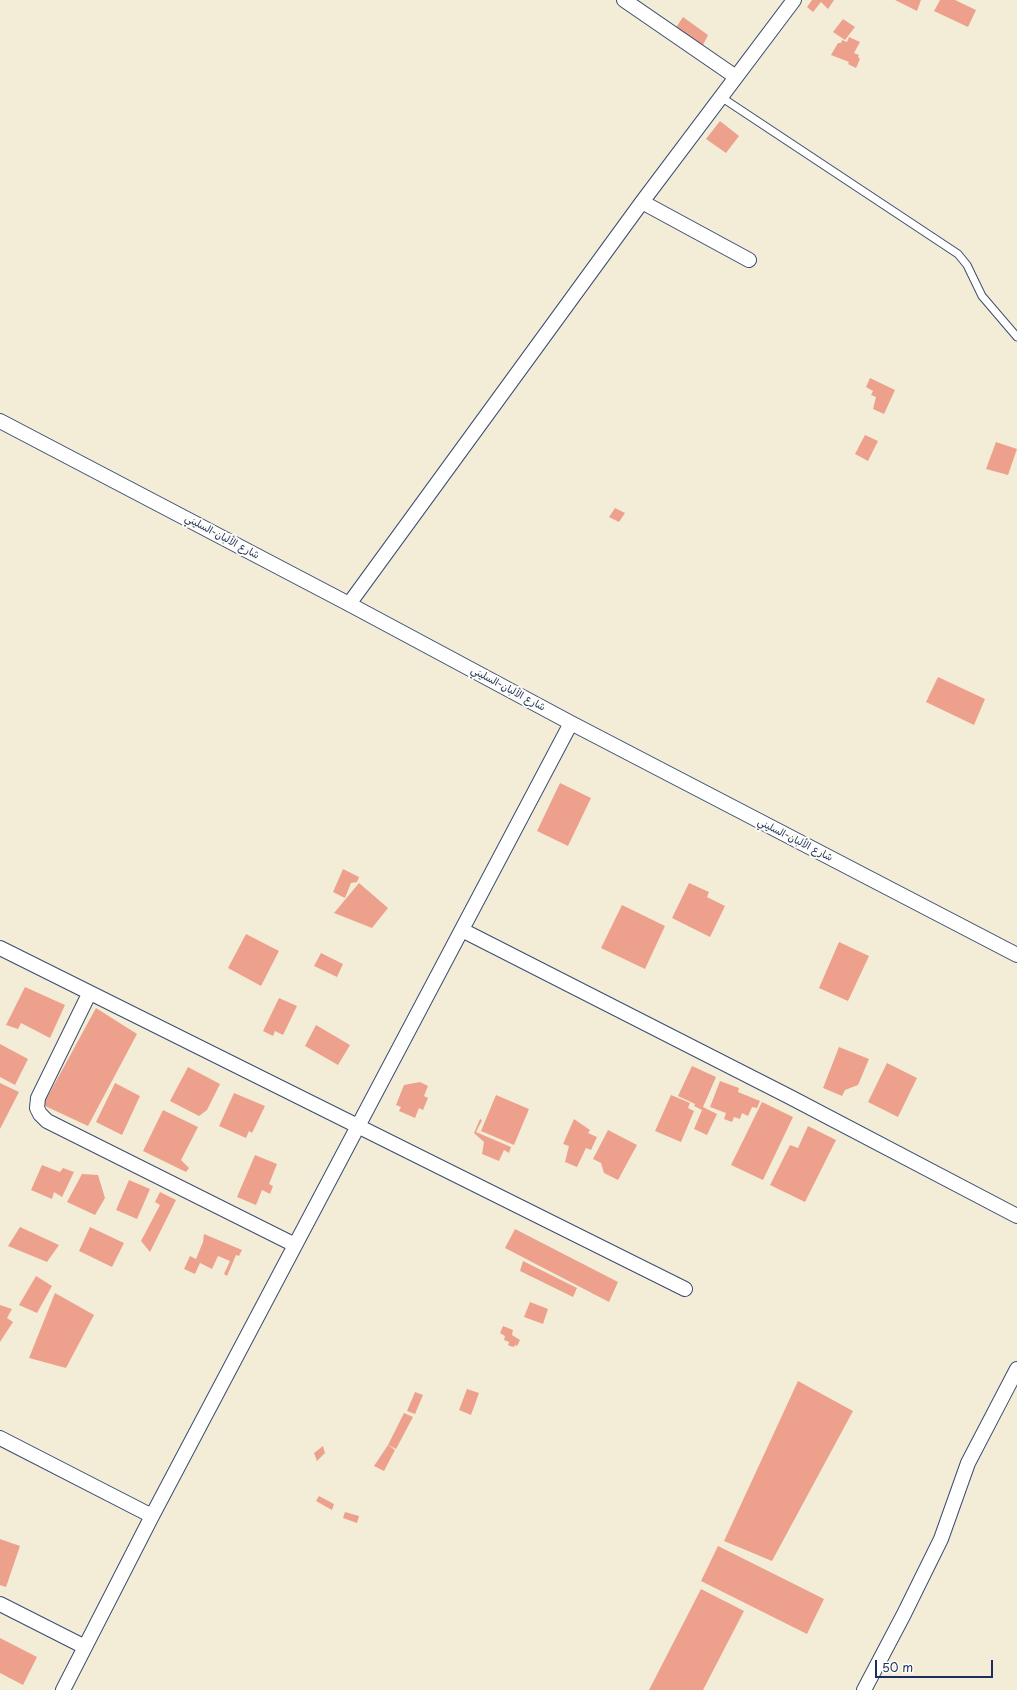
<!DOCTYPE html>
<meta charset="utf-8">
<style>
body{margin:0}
#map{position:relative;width:1017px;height:1690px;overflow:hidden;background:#f3edd8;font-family:"Playpen Sans",sans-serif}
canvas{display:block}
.scale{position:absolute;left:875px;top:1660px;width:118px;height:18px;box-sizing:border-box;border:2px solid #1b2f5e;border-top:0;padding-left:5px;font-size:12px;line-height:14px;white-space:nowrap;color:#1b2f5e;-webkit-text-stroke:3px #fdfcf7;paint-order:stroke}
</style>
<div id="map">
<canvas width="1017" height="1690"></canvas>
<div class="scale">50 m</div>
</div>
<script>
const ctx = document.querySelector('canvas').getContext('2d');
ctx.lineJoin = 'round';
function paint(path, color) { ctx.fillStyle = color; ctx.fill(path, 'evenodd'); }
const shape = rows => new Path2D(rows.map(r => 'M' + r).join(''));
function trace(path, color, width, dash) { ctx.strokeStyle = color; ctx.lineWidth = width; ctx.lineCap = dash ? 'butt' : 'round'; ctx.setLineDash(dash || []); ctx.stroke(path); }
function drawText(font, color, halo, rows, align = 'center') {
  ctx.font = font + ' "Playpen Sans","Playpen Sans Arabic",sans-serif'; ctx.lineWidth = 4; ctx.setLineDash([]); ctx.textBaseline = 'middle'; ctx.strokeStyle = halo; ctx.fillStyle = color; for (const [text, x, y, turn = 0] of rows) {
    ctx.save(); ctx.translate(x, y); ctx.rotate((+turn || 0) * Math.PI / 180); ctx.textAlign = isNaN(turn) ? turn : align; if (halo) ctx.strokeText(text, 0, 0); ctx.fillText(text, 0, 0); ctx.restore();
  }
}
const building = shape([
 [812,0,834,0,828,9,821,2,813,12,807,7],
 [895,0,921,0,917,11],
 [940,0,955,0,976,10,968,27,934,11],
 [683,17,708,35,702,47,675,29],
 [843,19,855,27,845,40,833,32],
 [849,37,860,42,854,53,859,55,858,57,860,59,856,68,848,64,849,62,831,55,838,43,841,43,842,40,847,42],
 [720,121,739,136,726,153,706,139],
 [870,378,895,390,884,414,873,409,876,397,871,395,873,391,866,387],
 [865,435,878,441,868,461,855,454],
 [996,442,1017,449,1008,475,986,469],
 [615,508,625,513,619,522,609,517],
 [938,677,985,699,974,725,926,702],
 [560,783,591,798,568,846,537,831],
 [343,869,359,877,357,882,351,883,345,898,333,892],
 [359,883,388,908,372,928,334,913],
 [689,883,709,892,707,897,725,906,710,937,672,918],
 [622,905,665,926,645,969,601,948],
 [246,934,279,951,261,986,228,968],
 [839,942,869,956,848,1001,819,988],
 [321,953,343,964,337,977,314,966],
 [25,987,65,1005,50,1038,21,1023,18,1029,6,1025],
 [279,998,297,1006,283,1035,275,1031,273,1036,263,1031],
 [96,1008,137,1034,88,1126,43,1105],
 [316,1025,350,1045,338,1065,305,1046],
 [0,1044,28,1059,15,1085,0,1077],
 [839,1047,869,1059,858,1085,845,1090,842,1096,823,1088],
 [887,1063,917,1078,898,1117,868,1102],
 [692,1066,716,1077,703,1107,717,1114,707,1135,694,1129,702,1110,694,1106,695,1104,678,1096],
 [188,1067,220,1084,207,1110,199,1116,170,1101],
 [720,1081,739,1088,738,1092,760,1101,757,1108,752,1107,748,1116,742,1113,740,1119,734,1117,732,1122,724,1119,726,1113,710,1107],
 [420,1082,428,1086,424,1096,428,1098,423,1110,419,1108,415,1118,399,1111,401,1107,396,1105,404,1085],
 [0,1083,19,1092,0,1129],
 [115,1083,140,1096,122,1135,96,1122],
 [234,1093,265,1106,252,1133,249,1131,246,1138,219,1126],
 [496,1095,529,1109,514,1145,481,1131],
 [671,1095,690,1103,688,1108,694,1111,681,1142,655,1131],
 [762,1102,793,1117,763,1180,731,1165],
 [163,1110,198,1127,181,1160,189,1168,186,1172,143,1151],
 [480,1119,482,1120,476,1132,511,1147,509,1153,504,1150,499,1161,482,1154,484,1142,474,1133],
 [574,1119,590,1130,588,1133,597,1137,591,1150,586,1148,577,1167,565,1162,569,1146,563,1144],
 [808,1126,836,1140,805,1202,770,1185,790,1145,798,1148],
 [608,1130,637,1145,618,1180,604,1173,601,1163,593,1159],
 [255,1155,277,1164,269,1184,273,1186,270,1194,262,1190,256,1205,237,1197],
 [42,1165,60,1172,63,1168,74,1172,62,1197,54,1192,52,1199,31,1190],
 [82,1174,98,1175,105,1198,95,1215,67,1202],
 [129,1180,150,1189,137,1219,116,1210],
 [160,1192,176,1200,150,1252,141,1241,160,1205,155,1202],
 [20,1227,59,1245,47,1262,8,1246],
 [90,1227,124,1243,112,1267,79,1251],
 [515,1229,618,1282,609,1302,505,1248],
 [204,1234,242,1250,239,1256,236,1255,227,1276,224,1274,230,1261,218,1256,212,1269,200,1263,195,1274,184,1269,190,1256,196,1259,203,1242],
 [523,1261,577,1288,573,1297,520,1271],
 [36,1276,52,1286,37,1313,19,1305],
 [55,1293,94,1315,66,1368,29,1358],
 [530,1302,548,1309,543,1324,524,1317],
 [0,1305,12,1309,7,1318,13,1322,0,1342],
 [503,1326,513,1330,512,1335,520,1340,517,1346,515,1345,514,1347,510,1346,508,1345,509,1342,504,1340,505,1336,500,1333],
 [798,1381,853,1411,772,1561,724,1541],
 [467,1389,479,1393,471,1415,459,1410],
 [415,1392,423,1395,415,1414,407,1411],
 [404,1413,413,1417,396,1449,388,1445],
 [388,1445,395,1450,384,1471,374,1466],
 [323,1446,325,1453,317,1461,314,1453],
 [319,1496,334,1504,332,1510,316,1501],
 [345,1512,359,1516,357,1523,343,1518],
 [0,1539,20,1546,6,1587,0,1585],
 [718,1546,824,1599,807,1634,701,1581],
 [701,1589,744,1611,703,1690,649,1690],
 [0,1638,37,1657,23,1685,0,1673]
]);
const service = shape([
 [721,97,958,254,967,265,982,296,1017,337]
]);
const minor = shape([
 [624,0,736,77],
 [642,202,749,260],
 [0,421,349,604,571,723,1017,955],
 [349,604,642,202,794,0],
 [462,930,790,1097,1017,1216],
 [0,948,685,1289],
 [89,994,38,1098,37,1108,40,1114,47,1121,295,1245],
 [0,1438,152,1516],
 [0,1604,85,1647],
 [63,1690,152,1516,571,723],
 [864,1690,904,1614,941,1539,968,1463,1017,1369]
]);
const streetNames = [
 ["شارع الألبان-السليني",222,537,28],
 ["شارع الألبان-السليني",508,689,28],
 ["شارع الألبان-السليني",795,840,27]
];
paint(building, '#eda18c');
trace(service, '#3b4c70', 9);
trace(minor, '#3b4c70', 16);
trace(service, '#fff', 7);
trace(minor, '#fff', 14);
drawText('10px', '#1b2f5e', '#fdfcf7', streetNames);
</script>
